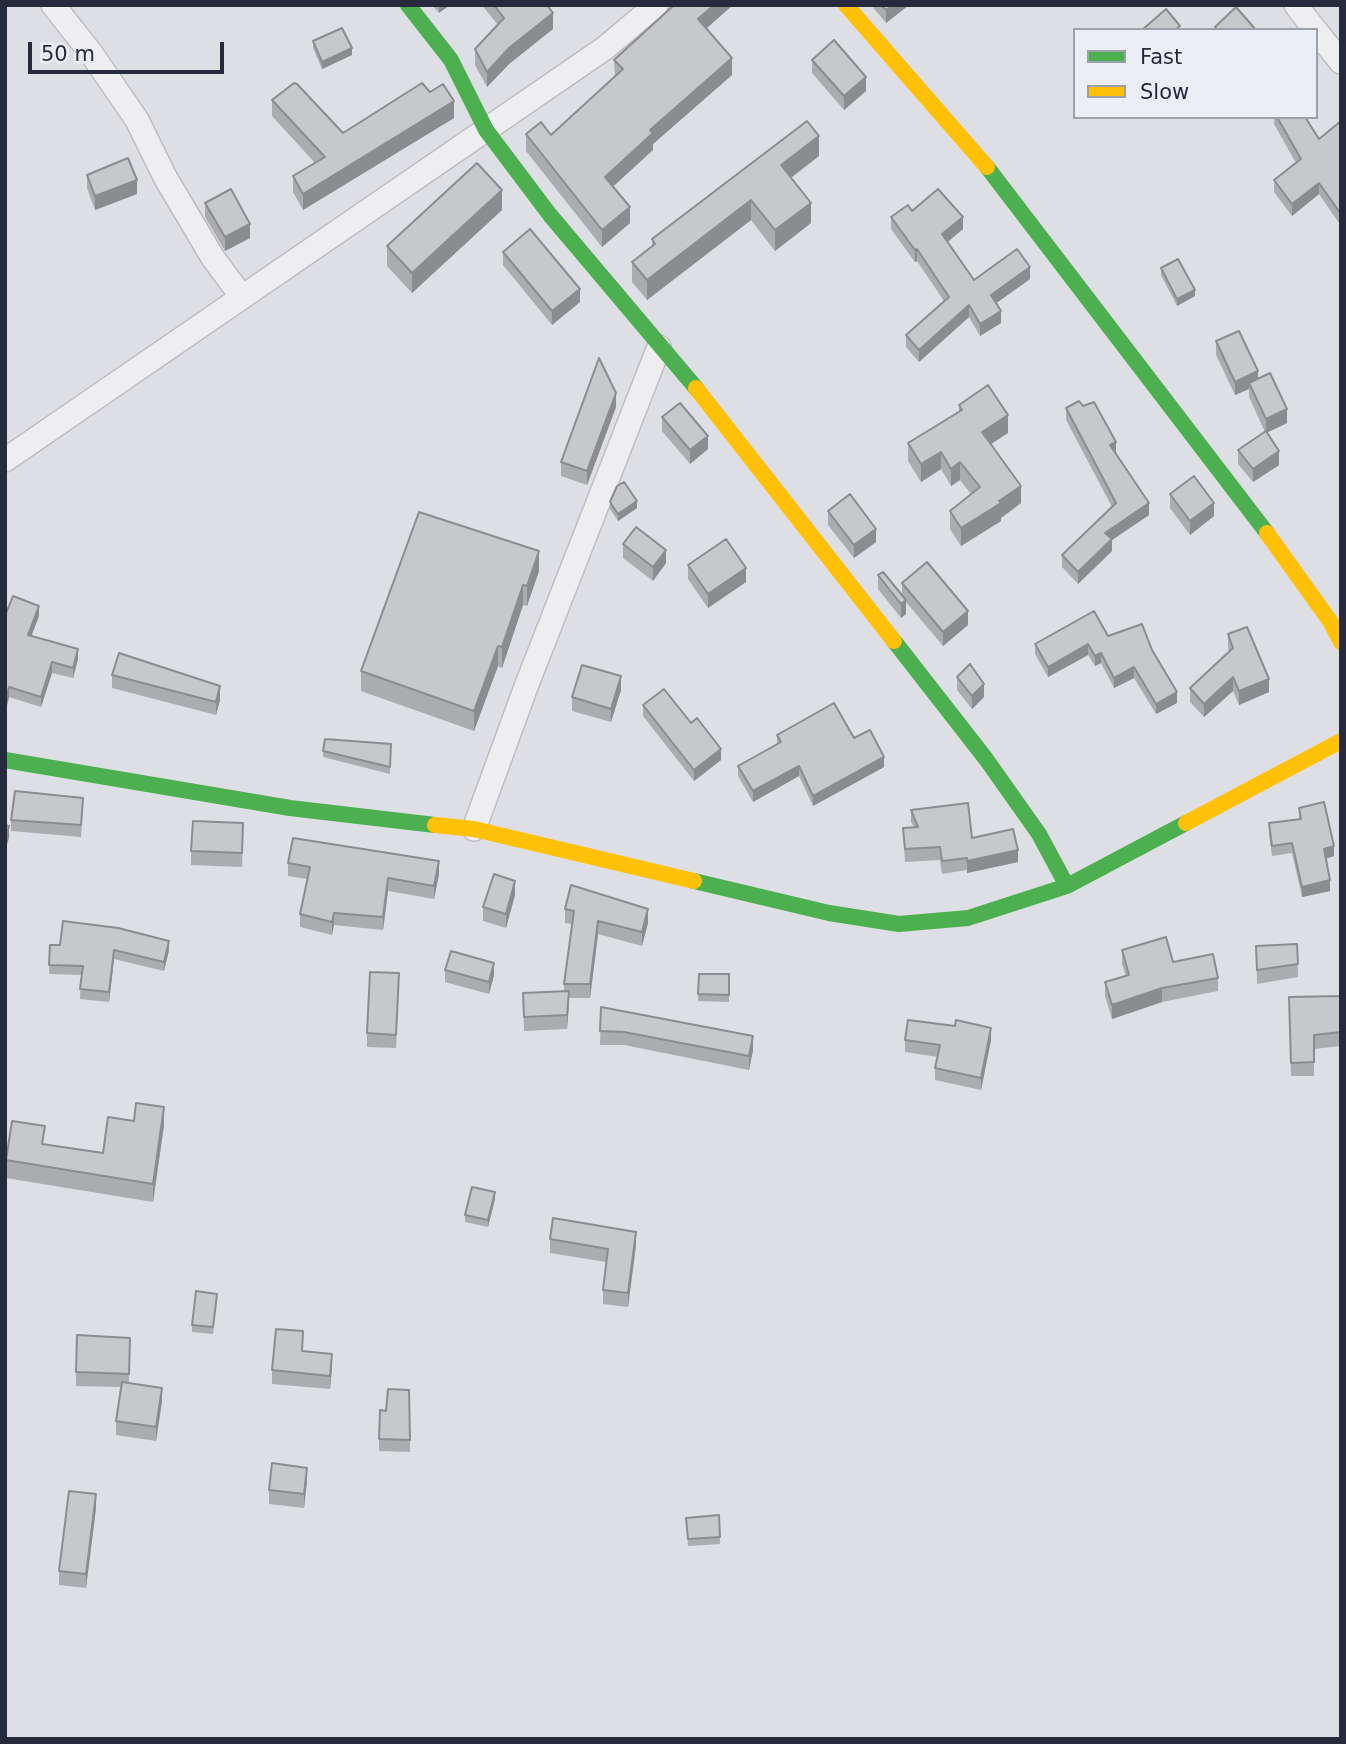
<!DOCTYPE html>
<style>
body{margin:0}
#map{position:relative;width:1346px;height:1744px;overflow:hidden;background:#dedfe4;font-family:"DejaVu Sans",sans-serif}
canvas{display:block}
.frame{position:absolute;inset:0;border:7px solid #262a3c;pointer-events:none}
.legend{position:absolute;left:1073px;top:28px;width:245px;height:91px;box-sizing:border-box;background:#ebeef4;border:2px solid #9ca0aa;margin:0;padding:9px 12px;list-style:none;font-size:21px;color:#262a3c}
.legend li{display:flex;align-items:center;gap:14px;height:35px}
.legend b{width:35px;border:2px solid #9ca0aa}
.scale{position:absolute;left:28px;top:42px;width:196px;height:32px;box-sizing:border-box;border:4px solid #262a3c;border-top:0;padding-left:9px;font-size:21px;line-height:24px;white-space:nowrap;color:#262a3c;-webkit-text-stroke:5px #ebeef4;paint-order:stroke}
</style>
<div id="map">
<canvas width="1346" height="1744"></canvas>
<div class="frame"></div>
<ul class="legend">
<li><b style="height:9px;background:#4caf50"></b>Fast</li>
<li><b style="height:9px;background:#ffc107"></b>Slow</li>
</ul>
<div class="scale">50 m</div>
</div>
<script>
const ctx = document.querySelector('canvas').getContext('2d');
ctx.lineJoin = 'round';
const shape = rows => new Path2D(rows.map(r => 'M' + r).join(''));
function trace(path, color, width, dash) { ctx.strokeStyle = color; ctx.lineWidth = width; ctx.lineCap = dash ? 'butt' : 'round'; ctx.setLineDash(dash || []); ctx.stroke(path); }
function paint(path, color) { ctx.fillStyle = color; ctx.fill(path, 'evenodd'); }
const street = shape([
 [53,5,91,53,137,120,165,177,213,258,242,297],
 [1296,5,1315,30],
 [1316,31,1341,62],
 [5,460,605,48,656,5],
 [474,829,527,684,659,347]
]);
const fast = shape([
 [408,5,451,60,486,130,550,215,696,388],
 [987,167,1267,533],
 [894,641,986,759,1039,834,1067,886],
 [5,760,290,808,435,825],
 [694,881,829,913,899,924,968,918,1067,886,1186,823]
]);
const slow = shape([
 [846,5,987,167],
 [696,388,894,641],
 [1267,533,1330,621,1341,642],
 [1186,823,1341,741],
 [435,825,474,829,694,881]
]);
const wall = shape([
 [432,5,450,5,439,13],
 [482,5,547,5,553,29,509,64,487,87,475,65,475,49,498,25],
 [871,5,909,5,886,23],
 [706,29,732,75,653,144,653,150,613,186,630,223,602,247,526,151,526,134,551,135,615,77,614,60],
 [313,41,352,55,322,69,313,48],
 [812,60,866,91,844,110,812,73],
 [272,100,343,133,454,118,303,210,293,192,293,176,315,163,272,116],
 [1274,117,1305,117,1319,139,1341,121,1341,226,1319,194,1292,216,1274,192,1274,180,1296,163,1274,124],
 [819,156,791,178,811,223,775,251,751,220,647,300,632,282,632,262,652,246,652,239],
 [87,175,137,194,95,210,87,188],
 [205,203,250,238,225,251,205,217],
 [502,210,412,293,387,266,387,246],
 [912,211,963,229,948,242,974,280,1030,279,996,303,1001,323,980,336,969,317,919,362,906,347,906,335,944,301,917,261,915,262,891,229,891,217],
 [503,252,580,302,552,325,503,265],
 [1161,268,1195,296,1177,306,1161,275],
 [1216,341,1258,379,1287,423,1266,433,1279,465,1253,482,1238,464,1238,450,1265,432,1249,397,1249,389,1235,395,1216,355],
 [959,405,1008,433,990,444,1021,503,1001,518,1001,521,961,546,950,529,950,511,971,494,960,480,951,486,941,469,921,482,908,461,908,443,959,412],
 [616,407,587,485,561,476,561,462],
 [1066,408,1116,454,1149,515,1112,540,1112,551,1078,584,1062,567,1062,555,1112,507,1066,420],
 [662,417,708,449,690,464,662,431],
 [1170,494,1214,516,1190,535,1170,508],
 [610,502,637,508,618,521,610,509],
 [828,511,876,542,854,558,828,525],
 [623,544,666,563,653,581,623,558],
 [688,565,746,582,708,608,688,579],
 [539,571,527,606,523,605,502,668,498,666,474,731,361,691,361,671],
 [878,575,902,595,902,583,968,625,943,646,906,602,906,614,901,618,878,589],
 [5,616,39,616,31,636,78,659,73,678,52,673,41,707,9,697,5,714],
 [1228,634,1269,692,1239,705,1233,691,1204,717,1190,702,1190,688,1229,652,1228,648],
 [1108,636,1152,650,1177,703,1156,714,1134,678,1114,688,1101,663,1095,666,1088,655,1048,677,1035,654,1035,644],
 [112,675,220,700,216,715,112,688],
 [957,677,984,697,972,709,957,690],
 [621,690,611,722,572,711,572,697],
 [643,705,691,723,721,760,694,781,643,716],
 [777,735,854,738,884,767,813,806,799,776,753,802,738,776,738,766,777,744],
 [391,744,390,774,323,757,323,751],
 [1299,808,1334,856,1326,859,1330,891,1302,897,1292,853,1272,856,1269,834,1269,823,1299,819],
 [83,809,81,837,11,831,11,820],
 [911,810,972,838,1018,862,967,873,967,870,942,874,940,860,905,862,903,828,914,827,911,822],
 [243,837,242,867,191,865,191,851],
 [288,863,439,874,434,899,388,891,383,930,334,925,332,935,300,927,300,914,307,879,288,876],
 [515,895,506,928,483,921,483,907],
 [565,909,648,923,642,946,598,934,590,998,569,998,567,1029,524,1031,523,993,564,991,564,984,572,924,565,923],
 [1297,944,1298,977,1257,984,1256,946],
 [50,945,169,950,164,971,114,959,109,1002,80,999,81,975,49,974],
 [1122,950,1173,962,1218,978,1218,991,1162,1002,1112,1019,1105,996,1105,982,1126,976,1122,964],
 [445,970,494,975,489,994,445,982],
 [699,974,729,974,729,1002,698,1001],
 [399,987,396,1048,367,1047,367,1033],
 [1341,996,1341,1046,1314,1049,1314,1076,1291,1076,1289,997],
 [601,1007,753,1050,749,1070,624,1045,600,1045],
 [955,1026,991,1040,981,1090,935,1080,935,1068,938,1057,905,1052,905,1040],
 [134,1121,164,1125,153,1202,6,1178,6,1160,45,1144,103,1153],
 [495,1199,488,1227,465,1222,465,1215],
 [550,1239,636,1245,628,1307,603,1304,603,1290,606,1262,550,1253],
 [217,1301,213,1334,192,1332,192,1325],
 [130,1338,129,1383,162,1401,156,1441,116,1435,116,1421,121,1387,76,1386,76,1372],
 [303,1345,303,1351,332,1367,330,1389,272,1384,272,1370],
 [409,1390,410,1452,379,1451,379,1439,386,1411],
 [307,1481,304,1508,269,1504,269,1490],
 [96,1508,86,1588,59,1585,59,1571],
 [719,1515,720,1544,688,1546,686,1518]
]);
const shadedWall = shape([
 [439,5,450,5,439,13],
 [714,5,733,5,698,36,698,19],
 [893,5,909,5,886,23,886,10],
 [553,13,553,29,509,64,487,87,487,72,509,48],
 [352,48,352,55,322,69,322,62],
 [732,58,732,75,653,144,653,150,605,194,605,177,650,130],
 [866,77,866,91,844,110,844,96],
 [454,101,454,118,303,210,303,194],
 [819,136,819,156,781,185,781,165],
 [137,180,137,194,95,210,95,196],
 [1319,183,1319,194,1292,216,1292,204],
 [502,190,502,210,412,293,412,273],
 [751,200,751,220,647,300,647,280],
 [811,203,811,223,775,251,775,230],
 [630,207,630,223,602,247,602,230],
 [963,217,963,229,942,246,942,234],
 [250,224,250,238,225,251,225,237],
 [917,249,917,261,915,262,915,250],
 [1030,267,1030,279,991,307,991,295],
 [580,289,580,302,552,325,552,311],
 [1195,290,1195,296,1177,306,1177,299],
 [969,305,969,317,919,362,919,350],
 [1001,311,1001,323,980,336,980,324],
 [1258,371,1258,385,1249,383,1249,389,1235,395,1235,382],
 [616,393,616,407,587,485,587,471],
 [1287,409,1287,423,1266,433,1266,419],
 [1008,415,1008,433,982,450,982,432],
 [708,436,708,449,690,464,690,450],
 [1116,442,1116,454,1110,445],
 [1279,451,1279,465,1253,482,1253,469],
 [941,452,941,469,921,482,921,464],
 [960,462,960,480,951,486,951,469],
 [1021,486,1021,503,1001,518,1001,521,961,546,961,528],
 [637,501,637,508,618,521,618,514],
 [1149,503,1149,515,1112,540,1112,551,1078,584,1078,572,1105,533],
 [1214,503,1214,516,1190,535,1190,521],
 [876,529,876,542,854,558,854,545],
 [666,550,666,563,653,581,653,567],
 [539,551,539,571,527,606,527,586],
 [746,568,746,582,708,608,708,594],
 [523,585,523,605,502,668,502,647],
 [906,600,906,614,901,618,901,604],
 [39,606,39,616,28,645,28,635],
 [968,611,968,625,943,646,943,632],
 [1088,644,1088,655,1048,677,1048,667],
 [498,646,498,666,474,731,474,711],
 [78,649,78,659,73,678,73,668],
 [1101,653,1101,663,1095,666,1095,656],
 [52,662,52,673,41,707,41,697],
 [1134,667,1134,678,1114,688,1114,678],
 [621,676,621,690,611,722,611,709],
 [1233,677,1233,691,1204,717,1204,704],
 [1269,679,1269,692,1239,705,1239,691],
 [984,684,984,697,972,709,972,696],
 [220,686,220,700,216,715,216,702],
 [9,687,9,697,5,714,5,703],
 [1177,692,1177,703,1156,714,1156,704],
 [721,749,721,760,694,781,694,770],
 [884,757,884,767,813,806,813,796],
 [799,766,799,776,753,802,753,791],
 [9,826,9,838,5,852,5,840],
 [1334,846,1334,856,1324,859,1324,849],
 [1018,850,1018,862,967,873,967,861],
 [439,861,439,874,434,899,434,886],
 [388,878,388,891,383,930,383,917],
 [1330,880,1330,891,1302,897,1302,887],
 [515,881,515,895,506,928,506,914],
 [648,909,648,923,642,946,642,932],
 [334,913,334,925,332,935,332,922],
 [598,921,598,934,590,998,590,984],
 [169,941,169,950,164,971,164,962],
 [114,950,114,959,109,1002,109,992],
 [494,963,494,975,489,994,489,982],
 [1162,988,1162,1002,1112,1019,1112,1005],
 [569,991,569,1005,567,1029,567,1015],
 [991,1028,991,1040,981,1090,981,1078],
 [753,1036,753,1050,749,1070,749,1056],
 [164,1107,164,1125,153,1202,153,1184],
 [495,1192,495,1199,488,1227,488,1220],
 [636,1232,636,1245,628,1307,628,1293],
 [332,1354,332,1367,330,1389,330,1376],
 [162,1388,162,1401,156,1441,156,1427],
 [307,1468,307,1481,304,1508,304,1494],
 [96,1494,96,1508,86,1588,86,1574]
]);
const building = shape([
 [494,5,547,5,553,13,509,48,487,72,475,49,504,18,494,5],
 [674,5,714,5,698,19,732,58,650,130,653,133,605,177,630,207,602,230,526,134,541,122,551,135,623,69,614,60,674,5],
 [881,5,893,5,886,10,881,5],
 [1236,7,1256,30,1217,30,1215,27,1236,7],
 [1166,9,1180,26,1175,30,1142,30,1166,9],
 [342,28,352,48,322,62,313,41,342,28],
 [834,40,866,77,844,96,812,60,834,40],
 [294,83,297,84,343,133,422,83,430,92,443,84,454,101,303,194,293,176,325,157,272,100,294,83],
 [1277,117,1305,117,1319,139,1341,121,1341,214,1319,183,1292,204,1274,180,1301,159,1277,117],
 [807,121,819,136,781,165,811,203,775,230,751,200,647,280,632,262,655,244,652,239,807,121],
 [128,158,137,180,95,196,87,175,128,158],
 [477,163,502,190,412,273,387,246,477,163],
 [231,189,250,224,225,237,205,203,231,189],
 [938,189,963,217,942,234,974,280,1017,249,1030,267,991,295,1001,311,980,324,969,305,919,350,906,335,949,297,917,249,915,250,891,217,908,205,912,211,938,189],
 [530,229,580,289,552,311,503,252,530,229],
 [1178,259,1195,290,1177,299,1161,268,1178,259],
 [1239,331,1258,371,1235,382,1216,341,1239,331],
 [599,358,616,393,587,471,561,462,599,358],
 [1270,373,1287,409,1266,419,1249,383,1270,373],
 [988,385,1008,415,982,432,1021,486,999,501,1001,503,961,528,950,511,980,487,960,462,951,469,941,452,921,464,908,443,962,410,959,405,988,385],
 [1079,401,1083,406,1094,402,1116,442,1110,445,1149,503,1105,533,1112,539,1078,572,1062,555,1116,503,1066,408,1079,401],
 [680,403,708,436,690,450,662,417,680,403],
 [1266,431,1279,451,1253,469,1238,450,1266,431],
 [1194,476,1214,503,1190,521,1170,494,1194,476],
 [624,482,637,501,618,514,610,502,617,486,624,482],
 [850,494,876,529,854,545,828,511,850,494],
 [419,512,539,551,527,586,523,585,502,647,498,646,474,711,361,671,419,512],
 [636,527,666,550,653,567,623,544,636,527],
 [726,539,746,568,708,594,688,565,726,539],
 [927,562,968,611,943,632,902,583,927,562],
 [883,572,906,600,901,604,878,575,883,572],
 [13,596,39,606,28,635,78,649,73,668,52,662,41,697,9,687,5,703,5,616,13,596],
 [1094,611,1108,636,1142,624,1152,650,1177,692,1156,704,1134,667,1114,678,1101,653,1095,656,1088,644,1048,667,1035,644,1094,611],
 [1247,627,1269,679,1239,691,1233,677,1204,704,1190,688,1233,648,1228,634,1247,627],
 [119,653,220,686,216,702,112,675,119,653],
 [970,664,984,684,972,696,957,677,970,664],
 [582,665,621,676,611,709,572,697,582,665],
 [664,689,691,723,697,718,721,749,694,770,643,705,664,689],
 [834,703,854,738,870,730,884,757,813,796,799,766,753,791,738,766,781,742,777,735,834,703],
 [325,739,391,744,390,767,323,751,325,739],
 [15,791,83,798,81,825,11,820,15,791],
 [1324,802,1334,846,1324,849,1330,880,1302,887,1292,843,1272,846,1269,823,1301,819,1299,808,1324,802],
 [968,803,972,838,1013,829,1018,850,967,861,967,858,942,861,940,847,905,849,903,828,918,827,911,810,968,803],
 [193,821,243,823,242,853,191,851,193,821],
 [5,825,9,826,5,840,5,825],
 [293,838,439,861,434,886,388,878,383,917,334,913,332,922,300,914,310,867,288,863,293,838],
 [494,874,515,881,506,914,483,907,494,874],
 [571,885,648,909,642,932,598,921,590,984,564,984,574,911,565,909,571,885],
 [63,921,118,928,169,941,164,962,114,950,109,992,80,989,83,966,49,965,50,945,60,945,63,921],
 [1166,937,1173,962,1213,954,1218,978,1162,988,1112,1005,1105,982,1129,975,1122,950,1166,937],
 [1297,944,1298,964,1257,970,1256,946,1297,944],
 [451,951,494,963,489,982,445,970,451,951],
 [370,972,399,973,396,1035,367,1033,370,972],
 [699,974,729,974,729,995,698,994,699,974],
 [569,991,567,1015,524,1017,523,993,569,991],
 [1341,996,1341,1032,1314,1035,1314,1062,1291,1063,1289,997,1341,996],
 [601,1007,753,1036,749,1056,624,1032,600,1031,601,1007],
 [908,1020,955,1026,956,1020,991,1028,981,1078,935,1068,940,1045,905,1040,908,1020],
 [136,1103,164,1107,153,1184,6,1160,12,1121,45,1126,42,1144,103,1153,108,1117,134,1121,136,1103],
 [472,1187,495,1192,488,1220,465,1215,472,1187],
 [553,1218,636,1232,628,1293,603,1290,608,1249,550,1239,553,1218],
 [196,1291,217,1294,213,1327,192,1325,196,1291],
 [276,1329,303,1331,302,1351,332,1354,330,1376,272,1370,276,1329],
 [77,1335,130,1338,129,1374,76,1372,77,1335],
 [122,1382,162,1388,156,1427,116,1421,122,1382],
 [388,1389,409,1390,410,1440,379,1439,380,1410,386,1411,388,1389],
 [272,1463,307,1468,304,1494,269,1490,272,1463],
 [69,1491,96,1494,86,1574,59,1571,69,1491],
 [719,1515,720,1537,688,1539,686,1518,719,1515]
]);
trace(street, '#bdbdc2', 26);
trace(street, '#eeeef1', 23);
trace(fast, '#4caf50', 16);
trace(slow, '#ffc107', 16);
paint(wall, '#abacaf');
paint(shadedWall, '#8b8c8f');
paint(building, '#c7c8cc');
trace(building, '#8b8c8f', 2);
</script>
